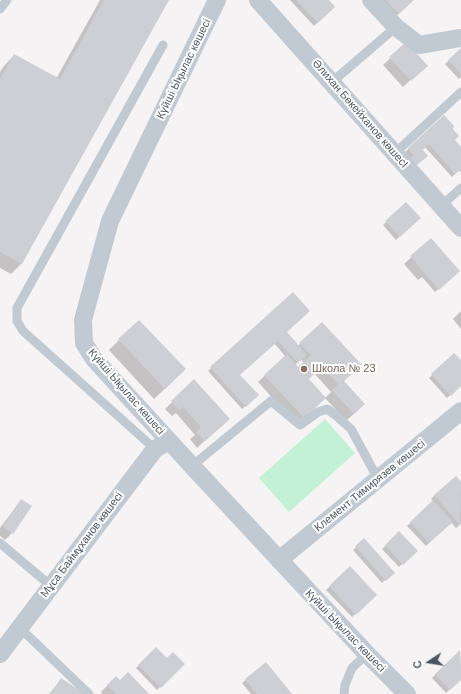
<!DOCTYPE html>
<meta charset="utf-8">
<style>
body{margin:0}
#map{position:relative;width:461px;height:694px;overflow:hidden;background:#f5f3f3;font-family:Helvetica,sans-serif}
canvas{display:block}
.north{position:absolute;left:409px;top:642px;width:40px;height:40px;-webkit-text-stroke:3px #fff;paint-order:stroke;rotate:258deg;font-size:11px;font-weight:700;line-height:16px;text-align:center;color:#4a5661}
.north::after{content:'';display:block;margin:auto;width:14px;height:18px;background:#4a5661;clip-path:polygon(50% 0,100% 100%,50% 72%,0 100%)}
</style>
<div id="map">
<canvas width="461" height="694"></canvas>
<div class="north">С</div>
</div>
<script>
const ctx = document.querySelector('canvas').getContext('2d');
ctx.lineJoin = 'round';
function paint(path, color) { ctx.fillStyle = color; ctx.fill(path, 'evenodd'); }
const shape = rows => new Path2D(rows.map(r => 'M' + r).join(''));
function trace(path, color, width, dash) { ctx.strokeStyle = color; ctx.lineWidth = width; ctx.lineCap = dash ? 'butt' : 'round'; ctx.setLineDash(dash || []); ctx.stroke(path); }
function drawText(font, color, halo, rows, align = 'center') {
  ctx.font = font + ' Helvetica,sans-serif'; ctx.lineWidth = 4; ctx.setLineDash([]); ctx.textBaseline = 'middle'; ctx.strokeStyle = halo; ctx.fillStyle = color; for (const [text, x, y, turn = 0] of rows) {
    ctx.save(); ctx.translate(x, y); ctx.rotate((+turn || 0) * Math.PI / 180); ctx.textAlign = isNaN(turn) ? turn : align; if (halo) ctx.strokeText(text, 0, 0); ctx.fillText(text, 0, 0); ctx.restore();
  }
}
const green = shape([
 [325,419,355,453,289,512,259,478]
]);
const shadow = shape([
 [100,0,168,0,21,264,11,274,0,268,0,72,4,66,14,55,56,79],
 [290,0,327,0,334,7,314,26],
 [379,0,413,0,395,17],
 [406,43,419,72,403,87,383,65],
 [461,49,461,77,459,79,445,64],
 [444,116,452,129,454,140,461,148,461,173,459,170,452,177,425,147,421,150,423,159,413,168,405,152],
 [406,204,419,218,396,240,383,225],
 [430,240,458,271,435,292,422,277,418,280,404,264],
 [461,311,461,329,453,319],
 [322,323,343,381,357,411,346,421,325,398,331,392,314,373,307,379,318,405,297,425,258,382,285,356,274,343,239,375,257,395,242,409,208,371,211,368,286,332,298,346],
 [301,359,304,363,298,368,295,365],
 [119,340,174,380,154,399,109,350],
 [454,355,461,362,461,385,447,398,429,378],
 [194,381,221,426,197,448,190,439,195,435,176,413,172,416,165,409],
 [456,477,461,483,461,524,456,528,451,522,426,546,407,526,433,501,431,499,434,496],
 [21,500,12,533,5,540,0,536,0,528],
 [399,533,416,551,399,567,382,549],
 [364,540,393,573,382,583,353,550],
 [350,567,376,595,352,617,326,590],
 [156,648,167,659,183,664,157,690,136,668],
 [460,651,461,679,446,693,432,678],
 [266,664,290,694,251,694,242,683],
 [116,677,120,681,147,694,102,694,101,692],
 [62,679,83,694,49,694]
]);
const building = shape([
 [104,0,169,0,22,264,0,252,0,79,14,54,60,79],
 [296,0,329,0,335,7,318,23],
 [386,0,414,0,399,14],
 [406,42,428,66,411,81,389,57],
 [461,48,461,74,448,60],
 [444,115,454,126,453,129,459,136,455,140,461,147,461,169,455,174,429,144,423,150,428,156,417,165,410,158,413,155,408,148],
 [406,202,421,218,400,237,385,221],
 [431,238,460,271,439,290,410,256],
 [293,292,310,311,287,332,307,355,298,363,278,341,240,375,259,395,246,407,210,367],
 [139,320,186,369,165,389,118,339],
 [322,322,362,365,344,381,365,404,354,414,332,390,338,384,322,367,309,379,326,398,304,418,264,375,287,354,298,367,311,355,299,343],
 [454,353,461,360,461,386,451,396,431,374],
 [194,379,230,419,205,441,196,432,201,427,183,407,179,410,171,401],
 [456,476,461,482,460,525,434,495],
 [21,499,32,506,13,534,3,526],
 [433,500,453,522,429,543,410,522],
 [399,531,418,551,403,565,385,545],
 [364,538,395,573,386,581,355,546],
 [350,566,377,595,356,615,329,586],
 [156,647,167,658,173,652,185,664,161,688,138,665],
 [460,650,461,680,450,690,435,674],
 [266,662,292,694,257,694,245,679],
 [128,672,149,694,116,694,107,685,116,676,120,680],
 [61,678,85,694,50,694]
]);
const lane = shape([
 [0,9,7,0],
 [332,82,396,27],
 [394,154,461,92],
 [441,206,461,188],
 [155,449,23,331,17,321,17,308,163,45],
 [192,466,271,401,300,425,318,412,327,409,334,414,351,429,378,479],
 [0,543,51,586],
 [20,628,89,694],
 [344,694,345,685,352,668,367,654]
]);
const street = shape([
 [217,0,110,221,83,320,84,343,94,359,192,466,367,654,407,694],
 [258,0,461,228],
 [371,0,396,27,419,45,461,38],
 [279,560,461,411],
 [0,654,155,449,169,441]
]);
const markers = [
 [304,369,4,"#8d6e63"]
];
const streetNames = [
 ["Күйші Ықылас көшесі",184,69,-64],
 ["Әлихан Бөкейханов көшесI",360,114,49],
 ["Күйші Ықылас көшесі",126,392,49],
 ["Клемент Тимирязев көшесі",370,486,-39],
 ["Мұса Баймұханов көшесі",82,545,-53],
 ["Күйші Ықылас көшесі",345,631,46]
];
const educationNames = [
 ["Школа № 23",312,369]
];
paint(green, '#c3f1d5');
paint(shadow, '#0003');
paint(building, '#cdcfd5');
trace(lane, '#c1cad2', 9);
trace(street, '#c1cad2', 18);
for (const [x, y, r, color] of markers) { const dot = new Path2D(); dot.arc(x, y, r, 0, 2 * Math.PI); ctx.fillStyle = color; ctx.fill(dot); trace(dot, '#fff', 1.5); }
drawText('11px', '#4a5661', '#fff', streetNames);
drawText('11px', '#785e54', '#fff', educationNames, 'left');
</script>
